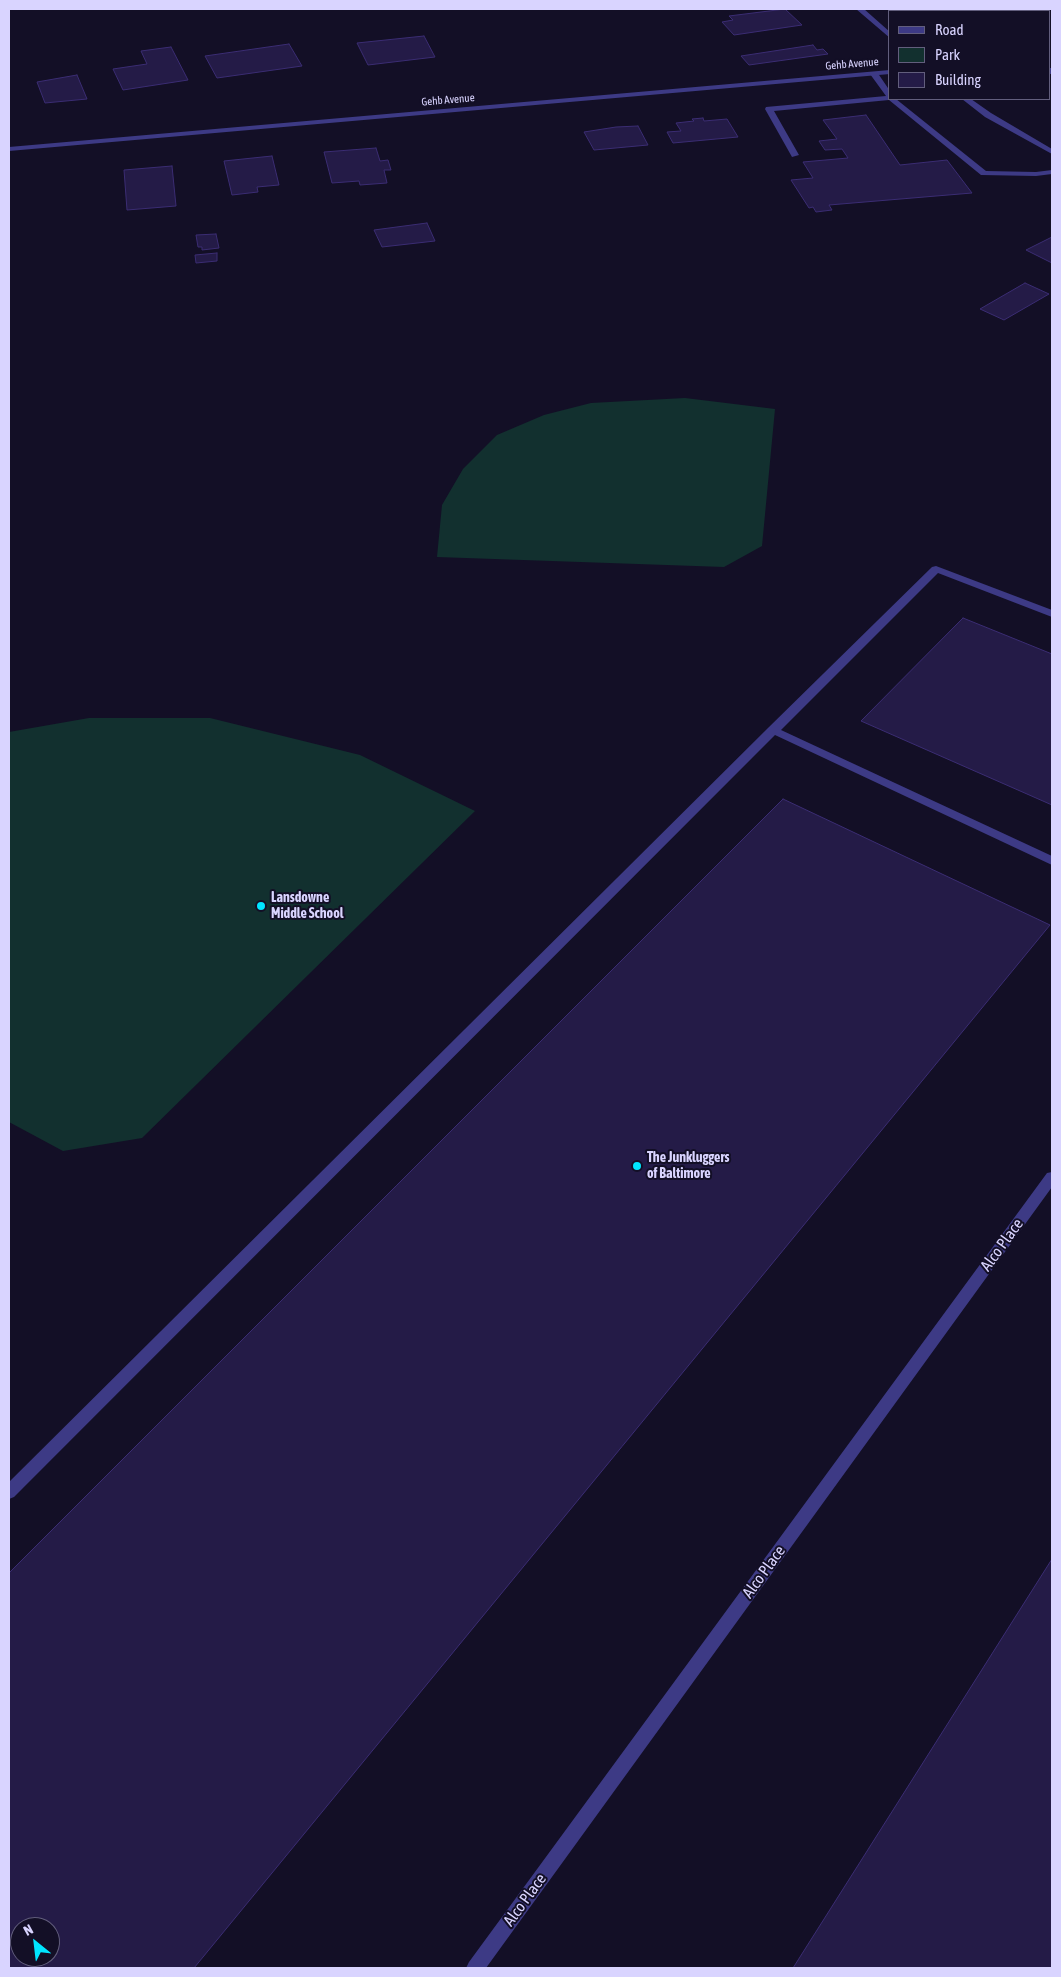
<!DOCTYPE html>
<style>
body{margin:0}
#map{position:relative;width:1061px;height:1977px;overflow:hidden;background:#130f26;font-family:"Asap Condensed",sans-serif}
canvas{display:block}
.frame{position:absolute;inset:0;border:10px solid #d9d4ff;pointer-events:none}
.legend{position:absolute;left:888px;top:10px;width:162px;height:90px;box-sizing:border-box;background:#130f26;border:1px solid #625e7d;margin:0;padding:6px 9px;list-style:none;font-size:15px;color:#d9d4ff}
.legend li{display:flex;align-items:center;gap:10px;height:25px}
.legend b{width:25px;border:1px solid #625e7d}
.north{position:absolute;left:10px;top:1917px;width:50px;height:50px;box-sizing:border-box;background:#130f26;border:1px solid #625e7d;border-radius:50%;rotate:331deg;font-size:14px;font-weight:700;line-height:20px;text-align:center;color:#d9d4ff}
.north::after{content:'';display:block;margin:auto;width:18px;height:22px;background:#00e5ff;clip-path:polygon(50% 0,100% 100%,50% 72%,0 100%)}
</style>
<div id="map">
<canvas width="1061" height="1977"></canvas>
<div class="frame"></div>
<ul class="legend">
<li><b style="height:6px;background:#3d3a85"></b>Road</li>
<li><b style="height:14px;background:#12302f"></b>Park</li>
<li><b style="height:14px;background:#241b47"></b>Building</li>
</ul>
<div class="north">N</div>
</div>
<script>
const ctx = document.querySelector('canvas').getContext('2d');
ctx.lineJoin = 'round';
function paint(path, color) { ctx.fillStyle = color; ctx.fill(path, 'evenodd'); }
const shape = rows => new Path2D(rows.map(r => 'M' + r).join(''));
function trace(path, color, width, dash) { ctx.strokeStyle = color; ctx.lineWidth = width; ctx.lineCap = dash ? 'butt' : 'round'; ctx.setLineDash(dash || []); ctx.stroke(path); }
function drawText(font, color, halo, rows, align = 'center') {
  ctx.font = font + ' "Asap Condensed",sans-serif'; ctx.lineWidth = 4; ctx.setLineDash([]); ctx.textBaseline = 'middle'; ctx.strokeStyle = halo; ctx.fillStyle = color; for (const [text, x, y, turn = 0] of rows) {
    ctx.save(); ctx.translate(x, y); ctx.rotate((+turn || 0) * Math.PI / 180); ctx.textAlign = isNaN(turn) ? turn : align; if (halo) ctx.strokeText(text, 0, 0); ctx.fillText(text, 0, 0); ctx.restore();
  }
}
const green = shape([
 [685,398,775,409,762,546,724,567,437,557,442,505,463,469,497,435,544,415,591,403],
 [89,718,210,718,360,755,475,811,142,1138,63,1151,9,1122,9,732]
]);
const building = shape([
 [785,9,802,25,734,35,722,22,733,20,729,16,785,9],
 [424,36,435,57,368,65,357,43,424,36],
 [289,44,302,66,217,78,205,56,289,44],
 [813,45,817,50,823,49,828,54,749,65,741,56,813,45],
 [171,47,188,80,123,90,113,69,147,64,141,51,171,47],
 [77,75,87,99,45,103,37,82,77,75],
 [866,115,900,165,947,160,972,193,829,205,832,210,816,212,813,207,809,208,791,180,813,178,803,162,848,158,842,149,825,150,819,141,837,139,823,120,866,115],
 [703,118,704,121,727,119,738,137,673,143,667,132,681,131,676,123,694,121,692,119,703,118],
 [638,126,648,145,594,150,584,132,616,127,638,126],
 [376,148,380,161,388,160,391,170,384,170,387,183,360,185,359,181,332,183,324,152,376,148],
 [272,156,279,185,257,187,258,192,232,195,224,161,272,156],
 [172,166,176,206,127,210,124,170,172,166],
 [427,223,435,241,382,247,374,230,427,223],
 [216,234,219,248,202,250,202,247,198,247,196,235,216,234],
 [1052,237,1052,263,1026,250,1052,237],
 [217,253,217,261,196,263,195,255,217,253],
 [1025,283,1049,294,1004,320,980,309,1025,283],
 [963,618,1052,654,1052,805,861,721,963,618],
 [783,799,1050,925,194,1968,9,1968,9,1573,783,799],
 [20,1927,50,1927,50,1957,20,1957,20,1927],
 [1052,1559,1052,1968,793,1968,1052,1559]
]);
const service = shape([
 [975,9,982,9,985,11,977,11,975,9],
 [1050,68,1052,68,1052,74,1050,74,1050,68],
 [871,72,877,72,890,91,890,99,896,99,986,171,1036,172,1052,170,1052,174,1036,176,981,175,889,100,774,111,799,155,792,157,765,109,766,107,886,96,870,74,871,72],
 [936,566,1052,610,1052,617,938,573,781,730,1052,856,1052,865,775,735,14,1497,9,1499,9,1482,769,727,932,567,936,566]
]);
const minor = shape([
 [890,70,890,74,9,151,9,147,890,70],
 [1052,1172,1052,1187,486,1968,466,1968,469,1962,1047,1173,1052,1172]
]);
const tertiary = shape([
 [856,9,864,9,890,32,890,38,856,9],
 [962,99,971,99,991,113,1052,149,1052,154,985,117,962,99]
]);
const markers = [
 [261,906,5,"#00e5ff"],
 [637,1166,5,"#00e5ff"]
];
const farStreetnames = [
 ["Gehb Avenue",852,64,-5],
 ["Gehb Avenue",448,100,-5]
];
const poiNames = [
 ["Lansdowne",271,898],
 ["Middle School",271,914],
 ["The Junkluggers",647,1158],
 ["of Baltimore",647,1174]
];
const nearStreetnames = [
 ["Alco Place",1002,1245,-54],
 ["Alco Place",764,1572,-54],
 ["Alco Place",525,1900,-54]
];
paint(green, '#12302f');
paint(building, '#241b47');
trace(building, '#3b2d73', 1);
paint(service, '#3d3a85');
paint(minor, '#3d3a85');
paint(tertiary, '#3d3a85');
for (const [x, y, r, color] of markers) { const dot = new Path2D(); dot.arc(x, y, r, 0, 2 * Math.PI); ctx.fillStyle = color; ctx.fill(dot); trace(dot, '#130f26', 2); }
drawText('11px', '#d9d4ff', '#130f26', farStreetnames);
drawText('bold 14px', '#d9d4ff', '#130f26', poiNames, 'left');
drawText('16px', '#d9d4ff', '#130f26', nearStreetnames);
</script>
